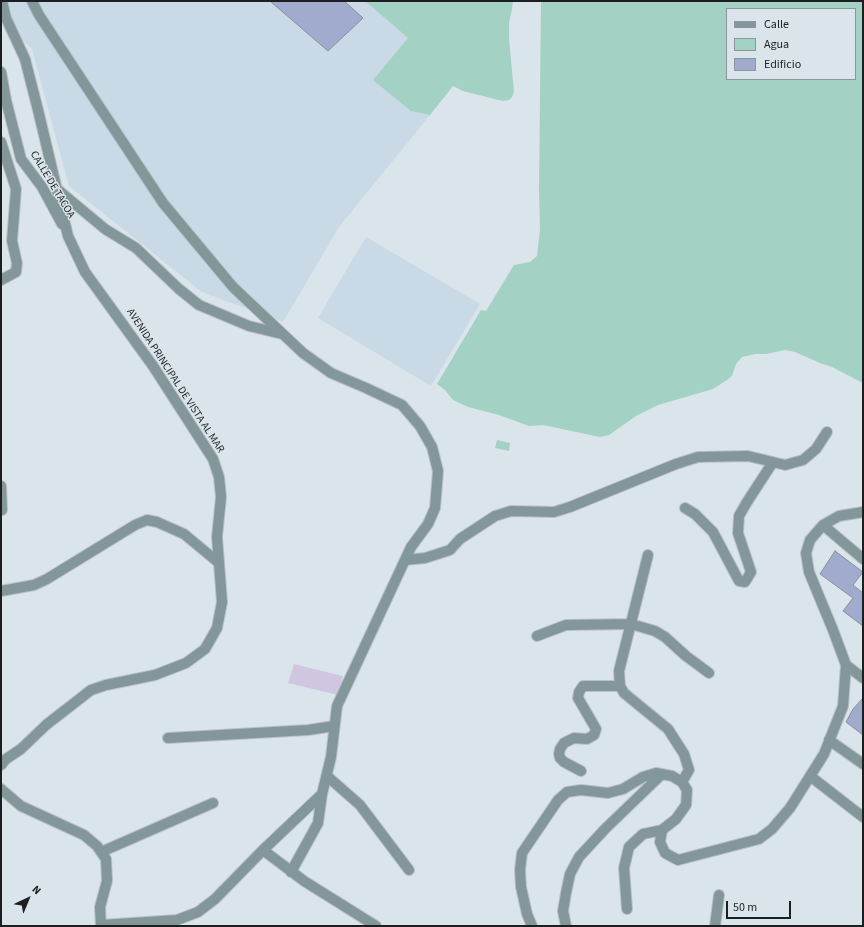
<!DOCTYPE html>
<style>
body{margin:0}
#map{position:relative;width:864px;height:927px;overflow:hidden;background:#dae4eb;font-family:"Source Sans 3",sans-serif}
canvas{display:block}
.frame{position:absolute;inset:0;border:2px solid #1b1f21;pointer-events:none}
.legend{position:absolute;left:726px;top:8px;width:130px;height:72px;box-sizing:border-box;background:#dae4eb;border:1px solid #8e959a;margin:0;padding:5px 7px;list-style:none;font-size:12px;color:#1b1f21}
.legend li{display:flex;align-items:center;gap:8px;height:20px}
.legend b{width:20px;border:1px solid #8e959a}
.north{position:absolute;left:8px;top:879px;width:40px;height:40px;-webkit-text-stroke:3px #dae4eb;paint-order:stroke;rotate:44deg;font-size:11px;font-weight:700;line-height:16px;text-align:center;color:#1b1f21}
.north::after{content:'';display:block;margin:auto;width:14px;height:18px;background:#1b1f21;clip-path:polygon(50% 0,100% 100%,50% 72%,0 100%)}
.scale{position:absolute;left:726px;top:901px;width:65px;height:18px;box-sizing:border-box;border:2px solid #1b1f21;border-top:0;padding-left:5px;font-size:12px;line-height:14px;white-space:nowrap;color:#1b1f21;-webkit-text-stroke:3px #dae4eb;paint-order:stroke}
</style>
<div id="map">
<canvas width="864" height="927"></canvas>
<div class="frame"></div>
<ul class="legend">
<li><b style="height:5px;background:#83979a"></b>Calle</li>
<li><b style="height:11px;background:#a3d1c3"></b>Agua</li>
<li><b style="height:11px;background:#a1abce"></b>Edificio</li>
</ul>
<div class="north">N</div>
<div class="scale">50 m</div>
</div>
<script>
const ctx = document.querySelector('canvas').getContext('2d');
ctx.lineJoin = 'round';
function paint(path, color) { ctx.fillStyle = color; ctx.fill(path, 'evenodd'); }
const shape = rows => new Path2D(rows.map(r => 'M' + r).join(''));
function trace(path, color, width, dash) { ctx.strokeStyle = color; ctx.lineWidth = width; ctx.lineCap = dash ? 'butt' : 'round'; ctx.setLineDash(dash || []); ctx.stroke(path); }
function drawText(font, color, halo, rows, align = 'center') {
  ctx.font = font + ' "Source Sans 3",sans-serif'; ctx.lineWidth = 3; ctx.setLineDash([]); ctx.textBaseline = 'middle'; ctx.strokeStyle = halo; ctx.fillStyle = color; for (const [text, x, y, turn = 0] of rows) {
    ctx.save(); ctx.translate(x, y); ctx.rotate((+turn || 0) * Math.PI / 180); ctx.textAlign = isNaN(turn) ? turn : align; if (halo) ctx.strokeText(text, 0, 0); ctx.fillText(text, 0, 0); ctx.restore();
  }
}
const built = shape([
 [1,1,365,1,408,38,411,111,430,115,339,227,283,322,202,292,69,186,32,49,1,20],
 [366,237,480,304,431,386,318,318]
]);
const green = shape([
 [294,664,343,676,338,695,288,683]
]);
const water = shape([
 [365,1,513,1,512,9,509,23,509,39,514,92,512,97,509,100,503,101,463,91,453,86,430,115,411,111,373,80,408,38],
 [541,1,863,1,863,383,832,367,820,363,795,352,785,350,766,354,755,354,742,357,736,364,732,376,727,380,713,389,658,405,636,416,609,435,600,437,543,425,529,426,499,415,468,407,453,400,445,390,437,384,481,310,486,311,514,265,530,262,537,256,540,229,539,191],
 [727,9,855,9,855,79,727,79],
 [497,440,510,443,509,451,495,448]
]);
const building = shape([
 [270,1,344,1,363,18,328,51,270,1],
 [835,551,863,572,853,585,863,593,863,626,843,611,853,598,820,574,835,551],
 [863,698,863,735,846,722,853,709,863,698]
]);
const minor = shape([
 [32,1,39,15,163,203,233,287,303,353,331,373,366,388,402,405,420,426,432,447,438,471,435,508,428,524,411,547,337,706,331,757,322,794,318,823,291,872],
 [1,72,6,100,21,159,42,187,62,224],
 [1,142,16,189,12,241,17,263,16,272,1,280],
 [57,189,105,229,136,248,179,289,199,305,249,326,282,334],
 [1,486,2,510],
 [685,508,695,514,713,532,739,581,745,582,751,572,738,533,739,516,747,502,773,462],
 [823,525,863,559],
 [648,555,619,671,620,686,624,693,668,729,684,754,689,770,682,782],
 [405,560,425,558,450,550,460,539,495,516,511,511,554,512,570,507,676,464,698,457,748,456,785,465,803,460,816,449,827,432],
 [1,591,34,585,47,579,135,525,147,520,157,522,184,534,219,563],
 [537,636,566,625,631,624,655,631,665,637,686,656,709,673],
 [846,665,863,678],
 [168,738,308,730,334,726],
 [829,740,863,764],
 [1,765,6,759,21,749,46,725,91,690,106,685,155,675,186,663,205,649,217,628,222,602,217,537,221,497,219,477,213,459,153,366,85,272,68,236,38,110,25,59,6,18,2,1],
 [581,771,564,762,560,758,559,754,560,749,564,743,574,738,587,739,594,735,596,729,578,698,579,692,583,686,620,686],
 [327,776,360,805,409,870],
 [810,776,863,817],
 [1,789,21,806,84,835,97,846,106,859,107,881,100,907,101,926],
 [662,830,660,842,665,853,678,860,759,839,772,829,790,808,824,754,843,706,846,665,833,630,809,572,806,553,810,540,823,525,839,516,863,512],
 [263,850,304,881,376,926],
 [101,852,213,803],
 [101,925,177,920,198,912,215,899,263,850,322,794],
 [532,926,527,914,521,887,520,870,522,853,558,800,567,792,581,790,608,793,623,789,643,777,656,773,672,776,682,782,687,790,686,805,676,819,662,830,643,834,629,847,624,868,627,909],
 [566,926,563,911,566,893,570,874,579,857,605,829,662,774],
 [715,926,719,895]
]);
const streetNames = [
 ["CALLE DE TACOA",52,185,59],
 ["AVENIDA PRINCIPAL DE VISTA AL MAR",175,381,57]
];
paint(built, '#c9d9e5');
paint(green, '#d1c6e1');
paint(water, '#a3d1c3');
paint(building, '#a1abce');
trace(building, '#8c8f99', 1);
trace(minor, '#b8c1c7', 12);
trace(minor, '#83979a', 10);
drawText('11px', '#1b1f21', '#dae4eb', streetNames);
</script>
